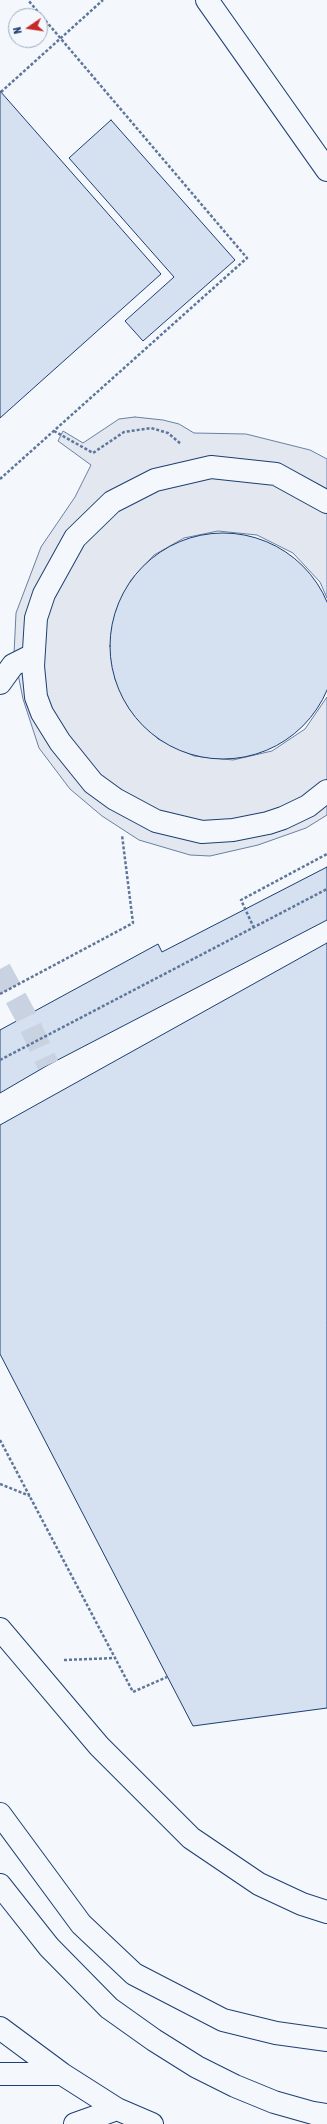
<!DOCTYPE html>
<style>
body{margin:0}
#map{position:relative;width:327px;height:2124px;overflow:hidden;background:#f4f7fb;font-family:"Asap Condensed",sans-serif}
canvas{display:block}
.north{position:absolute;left:8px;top:8px;width:40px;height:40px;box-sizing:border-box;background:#f4f7fb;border:1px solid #9eadc5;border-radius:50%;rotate:257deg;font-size:11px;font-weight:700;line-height:16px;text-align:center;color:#1d3f73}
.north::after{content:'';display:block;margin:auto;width:14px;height:18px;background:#c62828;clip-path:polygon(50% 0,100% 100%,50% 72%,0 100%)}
</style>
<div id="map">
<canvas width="327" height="2124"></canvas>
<div class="north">N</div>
</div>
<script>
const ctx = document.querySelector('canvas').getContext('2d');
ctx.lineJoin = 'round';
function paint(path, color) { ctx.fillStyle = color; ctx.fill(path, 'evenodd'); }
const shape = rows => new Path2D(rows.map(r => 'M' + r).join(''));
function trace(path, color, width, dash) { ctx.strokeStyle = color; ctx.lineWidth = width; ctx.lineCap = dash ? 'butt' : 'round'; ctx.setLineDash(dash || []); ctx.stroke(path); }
const parking = shape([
 [135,417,163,420,179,424,194,433,246,434,310,450,327,459,327,598,320,582,293,553,257,535,218,531,184,538,154,555,131,580,116,611,111,645,115,679,130,710,158,739,194,756,233,760,272,751,305,729,327,697,327,815,306,828,258,845,210,856,190,855,139,840,102,816,70,789,39,748,23,699,14,654,16,613,41,547,75,497,91,465,58,441,63,431,83,443,119,419,135,417]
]);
const building = shape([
 [0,91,161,274,0,418,0,91],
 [111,120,235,260,143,341,125,321,174,277,69,158,111,120],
 '110 646a113 113 0 1 1 226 0a113 113 0 1 1-226 0Z',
 [327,867,327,920,48,1065,0,1093,0,1030,158,944,162,952,327,867],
 [327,943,327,1708,193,1726,0,1354,0,1125,327,943]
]);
const minorTunnel = shape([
 [0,969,26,1017,48,1065]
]);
const path = shape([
 [1,92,103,0],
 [54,431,93,453,124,432,151,428,168,433,181,444],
 [0,479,247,258,28,0],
 [254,928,241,900,327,854],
 [0,994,133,923,122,835],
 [0,1440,133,1692,167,1677],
 [0,1484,30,1496],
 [64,1660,115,1658]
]);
const minor = shape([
 [207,0,327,170],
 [327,502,276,474,211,467,155,480,112,502,75,538,44,594,36,618,33,666,36,697,42,713,60,742,93,783,115,799,156,821,202,832,233,830,268,823,283,818,308,806,327,791],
 [0,683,13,665,33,655],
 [0,1629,99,1746,191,1838,259,1884,302,1904,327,1912],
 [0,1814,81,1924,134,1974,223,2020,276,2033,327,2040],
 [0,2028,62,2074,117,2109,152,2124],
 [0,2074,62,2074],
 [75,2124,117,2109]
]);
const highway = shape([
 [0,1885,49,1947,109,2008,154,2040,197,2067,235,2086,274,2102,313,2113,327,2115]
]);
const pathBridge = shape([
 [0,1060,327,889]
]);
paint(parking, '#e3e8f0');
trace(parking, '#687fa3', 1);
paint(building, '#d5e0f0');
trace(building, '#1d3f73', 1);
trace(minorTunnel, '#c9d2e0', 22, [22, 11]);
trace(minor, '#1d3f73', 24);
trace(highway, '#1d3f73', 24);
trace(path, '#5e769c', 2.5, [3, 2]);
trace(minor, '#f4f7fb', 22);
trace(highway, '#f4f7fb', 22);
trace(pathBridge, '#5e769c', 2.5, [3, 2]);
</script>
